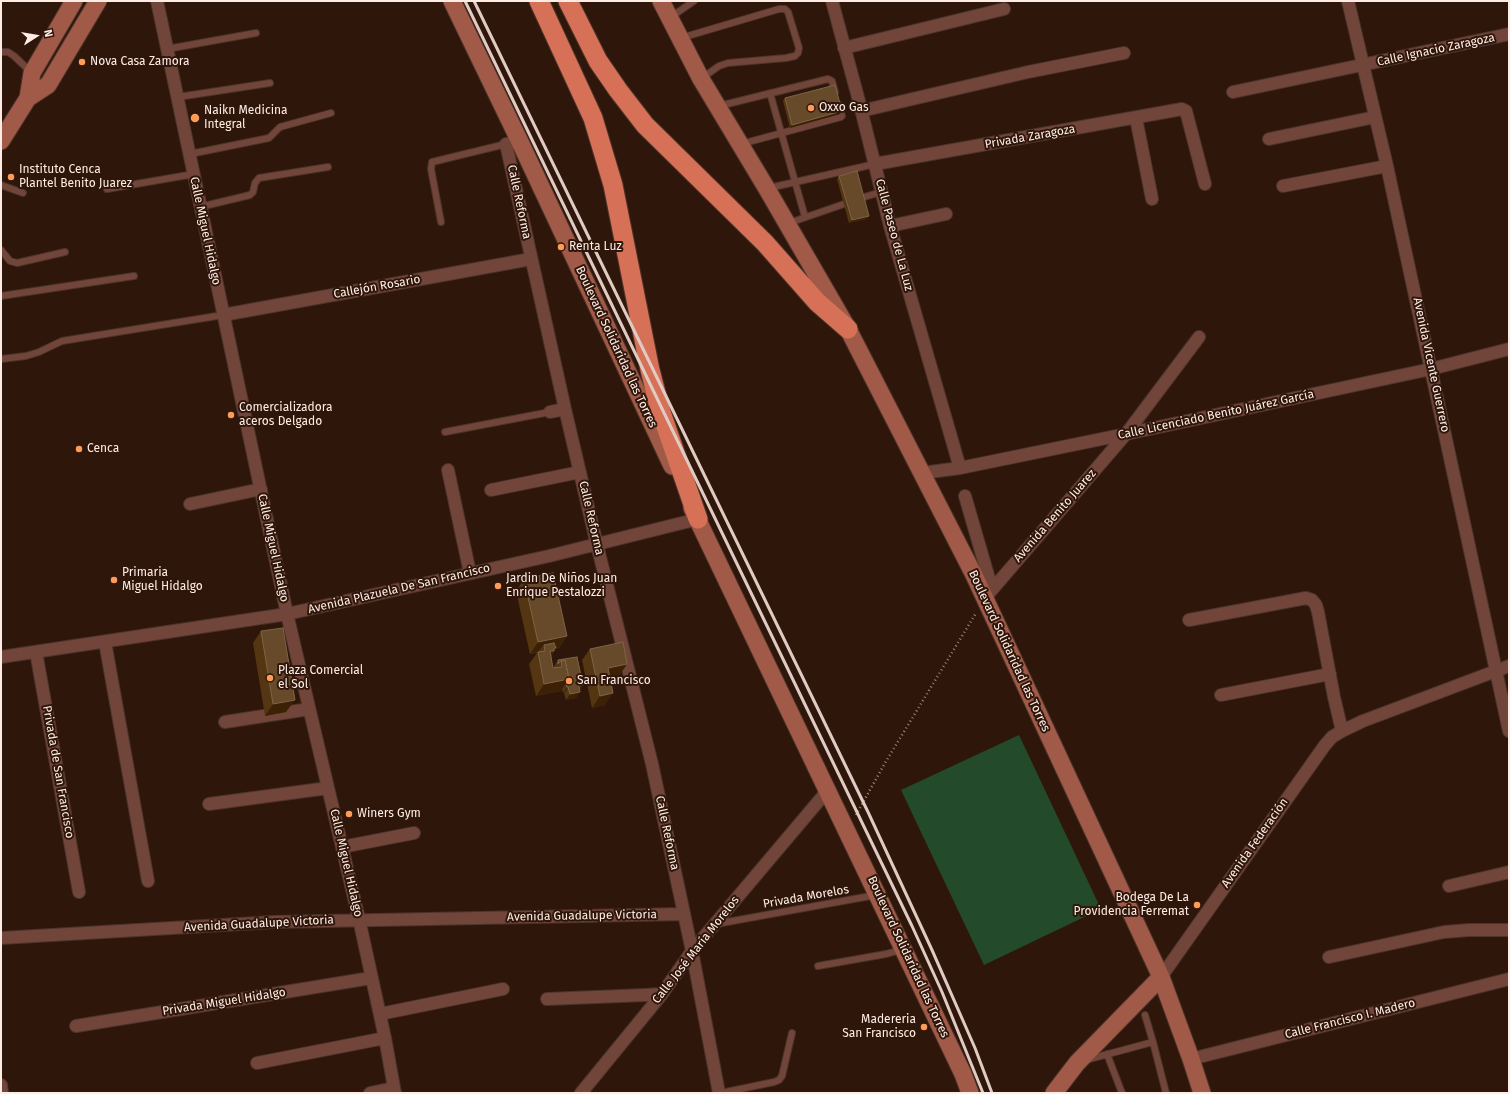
<!DOCTYPE html>
<meta charset="utf-8">
<style>
body{margin:0}
#map{position:relative;width:1510px;height:1094px;overflow:hidden;background:#2f160b;font-family:"Fira Sans",sans-serif}
canvas{display:block}
.frame{position:absolute;inset:0;border:2px solid #ffede5;pointer-events:none}
.north{position:absolute;left:16px;top:16px;width:40px;height:40px;-webkit-text-stroke:3px #2f160b;paint-order:stroke;rotate:78deg;font-size:11px;font-weight:700;line-height:16px;text-align:center;color:#ffede5}
.north::after{content:'';display:block;margin:auto;width:14px;height:18px;background:#ffede5;clip-path:polygon(50% 0,100% 100%,50% 72%,0 100%)}
</style>
<div id="map">
<canvas width="1510" height="1094"></canvas>
<div class="frame"></div>
<div class="north">N</div>
</div>
<script>
const ctx = document.querySelector('canvas').getContext('2d');
ctx.lineJoin = 'round';
function paint(path, color) { ctx.fillStyle = color; ctx.fill(path, 'evenodd'); }
const shape = rows => new Path2D(rows.map(r => 'M' + r).join(''));
function trace(path, color, width, dash) { ctx.strokeStyle = color; ctx.lineWidth = width; ctx.lineCap = dash ? 'butt' : 'round'; ctx.setLineDash(dash || []); ctx.stroke(path); }
function drawText(font, color, halo, rows, align = 'center') {
  ctx.font = font + ' "Fira Sans",sans-serif'; ctx.lineWidth = 4; ctx.setLineDash([]); ctx.textBaseline = 'middle'; ctx.strokeStyle = halo; ctx.fillStyle = color; for (const [text, x, y, turn = 0] of rows) {
    ctx.save(); ctx.translate(x, y); ctx.rotate((+turn || 0) * Math.PI / 180); ctx.textAlign = isNaN(turn) ? turn : align; if (halo) ctx.strokeText(text, 0, 0); ctx.fillText(text, 0, 0); ctx.restore();
  }
}
const green = shape([
 [1019,735,1101,909,984,965,901,790]
]);
const path = shape([
 [856,815,885,763,976,613]
]);
const service = shape([
 [671,17,694,1],
 [681,38,779,9,785,9,788,12,799,48,798,53,795,56,786,58,728,63,719,66,702,78],
 [167,49,256,33],
 [1,52,8,52,14,56,31,72],
 [770,93,805,217],
 [178,97,270,83],
 [719,106,828,79,832,81,835,92],
 [741,144,841,117,842,116,839,105],
 [190,154,269,138,280,127,331,113],
 [1,185,23,193],
 [769,188,875,164],
 [107,189,194,174],
 [861,198,881,192],
 [200,207,250,195,253,192,255,183,259,178,328,167],
 [441,222,431,169,432,162,506,144],
 [789,223,844,204],
 [1,250,10,261,17,263,65,252],
 [1,296,134,276],
 [1,359,26,356,39,352,62,341,223,315],
 [445,432,550,412],
 [716,924,876,895],
 [818,966,886,954,901,950],
 [1145,1015,1153,1042],
 [1107,1054,1122,1093],
 [1086,1060,1153,1042,1166,1093],
 [721,1093,774,1082,779,1080,782,1076,792,1033]
]);
const minor = shape([
 [157,1,287,614,359,919,385,1038,395,1093],
 [832,1,859,101,890,226,960,468],
 [1348,1,1387,166,1509,731],
 [844,48,1004,9],
 [1233,92,1509,34],
 [861,111,1028,72,1124,53],
 [1136,118,1152,199],
 [1269,139,1375,117],
 [520,142,506,144,565,409,597,545,652,764,692,951,719,1093],
 [875,164,1182,109,1186,111,1205,184],
 [1283,186,1387,166],
 [890,226,946,214],
 [223,315,531,259],
 [550,412,565,409],
 [448,470,470,573],
 [922,473,960,468,1126,434,1431,369,1509,349],
 [491,490,580,472],
 [965,496,992,589],
 [190,504,261,489],
 [984,599,1126,434,1199,337],
 [1189,620,1306,598,1312,600,1316,605,1318,612,1334,697,1342,731],
 [105,642,148,881],
 [36,652,79,892],
 [1,657,287,614,549,556,698,519],
 [1221,695,1330,674],
 [225,722,309,709],
 [209,804,328,788],
 [342,847,414,833],
 [1449,886,1509,872],
 [1,938,274,922,684,914],
 [1329,957,1444,932,1469,930,1509,930],
 [1161,977,1325,745,1332,737,1342,731,1363,721,1509,666],
 [547,999,645,995,662,994],
 [380,1014,503,989],
 [76,1026,371,978],
 [1191,1059,1509,979],
 [257,1063,385,1038],
 [1,1085,2,1093],
 [370,1093,394,1088],
 [581,1093,662,994,692,951,828,790]
]);
const secondary = shape([
 [452,1,520,142,672,466],
 [661,1,701,79,767,189,848,329,974,575,1161,977,1191,1059,1202,1093],
 [28,98,48,85,98,1],
 [1,141,28,98,32,73,74,1],
 [692,508,963,1074,970,1093],
 [1054,1093,1077,1063,1161,977]
]);
const trunk = shape([
 [539,1,593,118,613,185,650,370,661,412,698,519],
 [568,1,598,61,618,90,645,125,765,243,817,302,848,329]
]);
const rail = shape([
 [465,1,912,926,942,992,983,1093],
 [474,1,868,812,932,950,975,1048,992,1093]
]);
const wall = shape([
 [785,98,840,114,790,128,783,101],
 [839,176,867,219,849,223,837,179],
 [524,579,567,636,559,648,555,649,554,651,551,656,553,668,554,668,554,666,558,660,577,657,583,685,580,690,576,698,566,700,564,693,563,693,562,689,561,691,536,696,529,664,537,653,530,654,516,591],
 [261,631,286,712,265,716,253,643],
 [590,649,627,664,619,676,610,678,605,705,592,708,582,660]
]);
const shadedWall = shape([
 [842,111,840,114,790,128,792,125],
 [869,216,867,219,849,223,852,220],
 [567,636,559,648,555,649,553,651,554,651,546,663,544,645,538,652,530,654,538,642],
 [627,664,619,676,600,680,608,668],
 [569,679,561,691,536,696,544,684],
 [583,685,579,691,579,686],
 [567,687,568,687,564,693,563,693],
 [580,692,576,698,566,700,570,694],
 [613,693,605,705,592,708,600,696],
 [295,700,286,712,265,716,273,704]
]);
const building = shape([
 [835,85,842,111,792,125,785,98,835,85],
 [857,171,869,216,852,220,839,176,857,171],
 [553,573,567,636,538,642,524,579,553,573],
 [283,628,295,700,273,704,261,631,283,628],
 [623,642,627,664,608,668,613,693,600,696,590,649,623,642],
 [554,643,556,648,554,648,554,651,550,651,553,668,562,667,561,661,565,660,569,679,544,684,538,652,545,651,544,645,554,643],
 [577,657,583,685,579,686,580,692,570,694,568,687,567,687,566,683,569,679,565,660,561,661,558,664,558,660,577,657]
]);
const markers = [
 [82,62,4,"#fe9c57"],
 [811,108,4,"#fe9c57"],
 [195,118,5,"#fe9c57"],
 [11,177,4,"#fe9c57"],
 [561,247,4,"#fe9c57"],
 [231,415,4,"#fe9c57"],
 [79,449,4,"#fe9c57"],
 [114,580,4,"#fe9c57"],
 [498,586,4,"#fe9c57"],
 [270,678,4,"#fe9c57"],
 [569,681,4,"#fe9c57"],
 [349,814,4,"#fe9c57"],
 [1197,905,4,"#fe9c57"],
 [924,1027,4,"#fe9c57"]
];
const streetNames = [
 ["Calle Ignacio Zaragoza",1436,50,-12],
 ["Privada Zaragoza",1030,137,-10],
 ["Calle Reforma",519,202,78],
 ["Calle Miguel Hidalgo",205,231,78],
 ["Calle Paseo de La Luz",894,235,75],
 ["Callejón Rosario",377,287,-10],
 ["Boulevard Solidaridad las Torres",616,347,65],
 ["Avenida Vicente Guerrero",1431,365,78],
 ["Calle Licenciado Benito Juárez García",1216,415,-12],
 ["Avenida Benito Juarez",1055,516,-49],
 ["Calle Reforma",591,518,77],
 ["Calle Miguel Hidalgo",273,548,78],
 ["Avenida Plazuela De San Francisco",399,589,-13],
 ["Boulevard Solidaridad las Torres",1009,651,65],
 ["Privada de San Francisco",58,772,80],
 ["Calle Reforma",667,833,78],
 ["Avenida Federación",1255,843,-55],
 ["Calle Miguel Hidalgo",346,863,77],
 ["Privada Morelos",806,897,-10],
 ["Avenida Guadalupe Victoria",582,916,-1],
 ["Avenida Guadalupe Victoria",259,924,-3],
 ["Calle José María Morelos",696,950,-52],
 ["Boulevard Solidaridad las Torres",908,957,65],
 ["Privada Miguel Hidalgo",224,1002,-9],
 ["Calle Francisco I. Madero",1350,1019,-14]
];
const poiNames = [
 ["Nova Casa Zamora",90,62],
 ["Oxxo Gas",819,108],
 ["Naikn Medicina",204,111],
 ["Integral",204,125],
 ["Instituto Cenca",19,170],
 ["Plantel Benito Juarez",19,184],
 ["Renta Luz",569,247],
 ["Comercializadora",239,408],
 ["aceros Delgado",239,422],
 ["Cenca",87,449],
 ["Primaria",122,573],
 ["Miguel Hidalgo",122,587],
 ["Jardin De Niños Juan",506,579],
 ["Enrique Pestalozzi",506,593],
 ["Plaza Comercial",278,671],
 ["el Sol",278,685],
 ["San Francisco",577,681],
 ["Winers Gym",357,814],
 ["Bodega De La",1189,898,"right"],
 ["Providencia Ferremat",1189,912,"right"],
 ["Madereria",916,1020,"right"],
 ["San Francisco",916,1034,"right"]
];
paint(green, '#234a2b');
trace(service, '#4c342a', 8);
trace(minor, '#4c342a', 14);
trace(secondary, '#4c342a', 19);
trace(trunk, '#4c342a', 21);
trace(path, '#99837a', 2.5, [1, 3]);
trace(service, '#72453a', 6);
trace(minor, '#72453a', 12);
trace(secondary, '#a15a48', 17);
trace(trunk, '#d67158', 19);
trace(rail, '#dfcbc3', 3);
paint(wall, '#543712');
paint(shadedWall, '#3d2106');
paint(building, '#664a29');
trace(building, '#7e6446', 1);
for (const [x, y, r, color] of markers) { const dot = new Path2D(); dot.arc(x, y, r, 0, 2 * Math.PI); ctx.fillStyle = color; ctx.fill(dot); trace(dot, '#2f160b', 1.5); }
drawText('12px', '#ffede5', '#2f160b', streetNames);
drawText('12px', '#ffede5', '#2f160b', poiNames, 'left');
</script>
